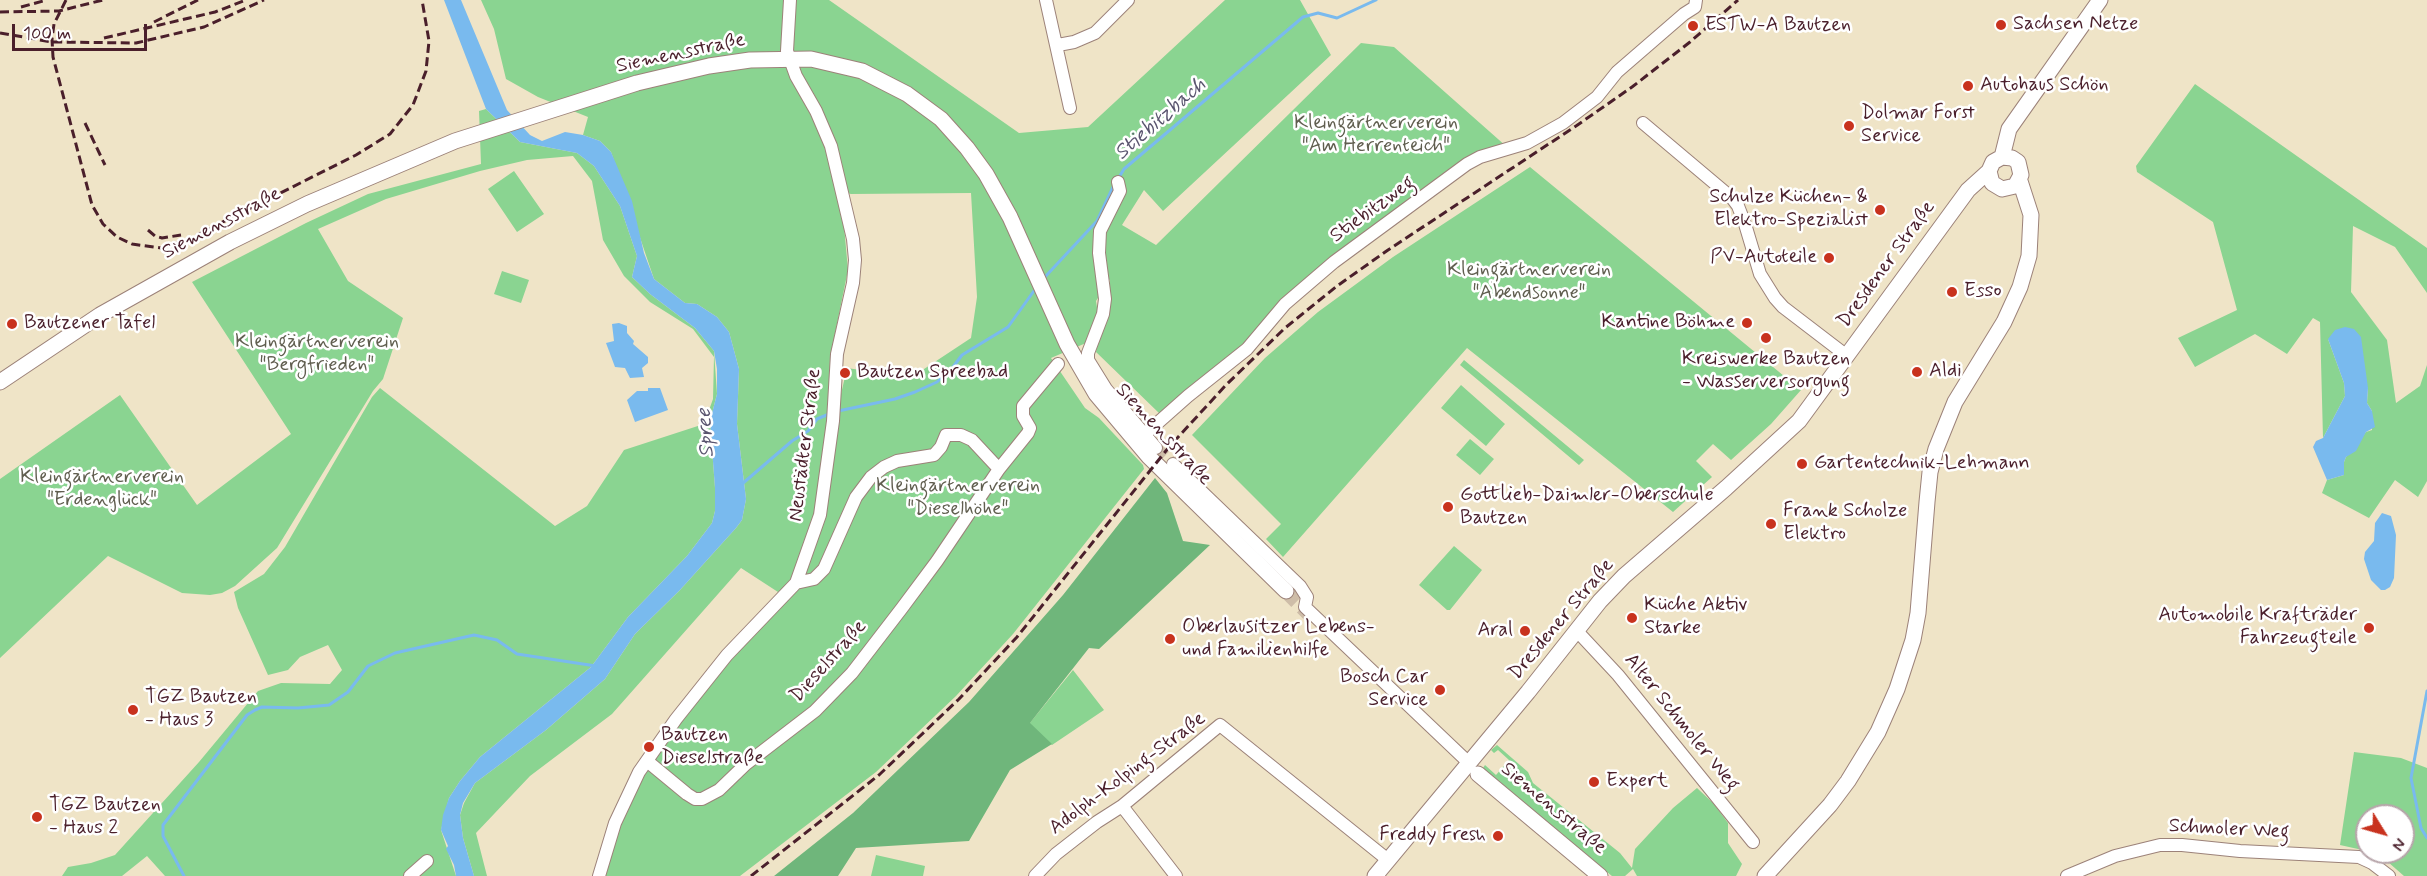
<!DOCTYPE html>
<meta charset="utf-8">
<style>
body{margin:0}
#map{position:relative;width:2427px;height:876px;overflow:hidden;background:#efe4c7;font-family:Mynerve,sans-serif}
canvas{display:block}
.north{position:absolute;left:2355px;top:804px;width:60px;height:60px;box-sizing:border-box;background:#fff;border:2px solid #b7a5aa;border-radius:50%;rotate:127deg;font-size:16px;font-weight:700;line-height:24px;text-align:center;color:#4a1f2b}
.north::after{content:'';display:block;margin:auto;width:21px;height:27px;background:#c8321e;clip-path:polygon(50% 0,100% 100%,50% 72%,0 100%)}
.scale{position:absolute;left:12px;top:24px;width:135px;height:27px;box-sizing:border-box;border:3px solid #4a1f2b;border-top:0;padding-left:8px;font-size:18px;line-height:21px;white-space:nowrap;color:#4a1f2b;-webkit-text-stroke:4px #fff;paint-order:stroke}
</style>
<div id="map">
<canvas width="2427" height="876"></canvas>
<div class="north">N</div>
<div class="scale">100 m</div>
</div>
<script>
const g = document.querySelector('canvas').getContext('2d');
g.lineJoin = 'round';
function fillPath(path, color) { g.fillStyle = color; g.fill(path, 'evenodd'); }
const shape = rows => new Path2D(rows.map(r => 'M' + r).join(''));
function strokePath(path, color, width, dash) { g.strokeStyle = color; g.lineWidth = width; g.lineCap = dash ? 'butt' : 'round'; g.setLineDash(dash || []); g.stroke(path); }
function label(font, color, halo, rows, align = 'center') {
  g.font = font + ' Mynerve,sans-serif'; g.lineWidth = 5; g.setLineDash([]); g.textBaseline = 'middle'; g.strokeStyle = halo; g.fillStyle = color; for (const [text, x, y, turn = 0] of rows) {
    g.save(); g.translate(x, y); g.rotate((+turn || 0) * Math.PI / 180); g.textAlign = isNaN(turn) ? turn : align; if (halo) g.strokeText(text, 0, 0); g.fillText(text, 0, 0); g.restore();
  }
}
const green = shape([
 [481,0,829,0,1019,133,1088,127,1225,0,1300,0,1331,55,1163,211,1144,190,1122,225,1156,245,1361,43,1394,47,1507,147,1480,155,1333,261,1250,344,1160,414,1096,352,1098,339,1107,314,1110,279,1096,301,1098,314,1086,343,1051,358,1085,408,1099,418,1143,465,1144,469,1013,634,956,696,876,772,740,876,604,876,625,811,642,774,722,667,805,575,818,539,838,407,847,368,881,373,918,373,971,338,977,297,971,193,851,194,837,191,844,226,848,270,830,358,828,426,811,537,788,587,778,592,741,568,612,714,530,776,476,833,487,876,474,876,463,838,460,815,464,803,475,783,546,730,605,679,635,634,680,590,736,528,742,520,746,499,737,424,739,369,729,332,717,317,697,304,685,303,654,279,611,152,600,141,583,135,588,117,538,97,506,79,494,29],
 [2195,84,2427,248,2427,293,2395,247,2353,226,2351,292,2387,340,2396,403,2420,386,2427,365,2427,481,2418,497,2395,480,2369,518,2322,493,2327,480,2344,475,2344,462,2346,457,2366,432,2372,430,2372,411,2367,403,2368,388,2328,339,2344,383,2345,396,2323,438,2320,322,2313,318,2287,354,2255,334,2195,367,2178,338,2237,310,2213,222,2137,172,2136,166],
 [486,109,520,142,577,153,594,166,620,206,637,256,632,277,650,294,695,328,714,351,717,394,710,421,715,488,715,511,712,523,687,556,628,617,591,667,480,757,460,781,449,798,441,830,456,876,165,876,147,856,122,876,62,876,68,867,91,863,115,855,199,762,258,691,281,683,330,684,342,670,328,645,300,657,288,670,268,675,238,608,234,592,264,574,285,547,372,397,380,388,555,526,587,506,624,450,704,424,713,399,714,357,693,329,650,302,624,276,603,240,592,181,573,156,527,160,480,171,386,199,318,229,348,281,403,318,383,379,373,391,277,548,235,586,222,593,210,595,182,593,108,556,0,658,0,479,120,395,197,505,291,434,192,282,306,223,368,194,481,164,479,111],
 [1530,167,1801,390,1771,424,1731,460,1713,444,1696,461,1712,477,1673,512,1467,348,1283,557,1266,539,1281,524,1192,435,1265,358,1318,312,1393,257],
 [514,171,544,214,517,232,488,189],
 [502,271,529,280,521,303,494,294],
 [1464,360,1584,460,1579,465,1460,365],
 [1461,385,1505,424,1486,446,1441,408],
 [1470,439,1494,459,1480,475,1456,455],
 [1454,546,1482,570,1450,610,1447,610,1419,585],
 [1073,670,1104,710,1052,745,1029,724],
 [1497,745,1528,772,1533,783,1620,853,1632,868,1635,849,1673,808,1697,788,1714,804,1728,823,1728,843,1742,864,1736,876,1637,876,1633,869,1625,876,1612,876,1517,801,1511,793,1483,768,1485,765,1496,775,1509,760,1498,750,1494,753,1491,750],
 [2354,752,2401,758,2427,768,2427,876,2404,876,2388,862,2370,852,2403,852,2403,816,2367,816,2367,851,2340,845],
 [876,855,925,866,923,876,871,876]
]);
const forest = shape([
 [1155,478,1167,493,1183,541,1210,545,1099,649,1089,648,1030,723,1052,744,1010,770,969,841,856,848,838,876,774,876,853,813,969,702,1063,595]
]);
const water = shape([
 [444,0,461,0,507,110,530,135,542,141,565,132,583,135,600,141,611,152,632,201,644,253,654,279,685,303,697,304,717,317,729,332,739,369,737,424,746,499,742,520,736,528,680,590,635,634,605,679,546,730,475,783,463,803,460,815,463,838,474,876,456,876,454,865,446,849,448,846,441,830,443,815,449,798,460,781,480,757,591,667,628,617,687,556,712,523,715,511,715,488,710,421,717,394,717,369,714,351,695,328,650,294,632,277,637,256,620,206,594,166,577,153,520,142,486,109],
 [619,323,627,326,627,333,634,341,633,344,648,357,648,363,642,368,644,377,630,378,625,368,615,367,606,343,614,341,612,324],
 [2345,327,2354,329,2361,337,2368,388,2367,403,2372,411,2375,427,2366,432,2356,451,2346,457,2344,462,2344,475,2327,480,2313,447,2316,441,2323,438,2345,396,2344,383,2328,339,2335,330],
 [648,388,660,388,668,410,635,422,627,400,637,391,648,391],
 [2382,513,2391,516,2396,535,2394,578,2390,587,2385,590,2381,590,2371,580,2364,559,2365,552,2374,541,2375,523]
]);
const stream = shape([
 [1118,179,1124,169,1303,17,1318,13,1337,18,1376,0],
 [1044,278,1097,221,1114,185],
 [953,367,962,355,1008,327,1036,288],
 [838,411,895,399,915,392,937,382,950,370],
 [742,484,792,441,808,431,817,419,829,414],
 [2427,691,2411,778,2421,828,2427,838],
 [184,876,163,836,163,825,247,715,255,710,262,707,298,708,329,705,348,692,368,666,395,653,474,635,497,640,517,654,596,666]
]);
const minorTunnel = shape([
 [1156,448,1173,464]
]);
const majorTunnel = shape([
 [1286,591,1314,619]
]);
const minor = shape([
 [1046,0,1070,108],
 [1058,45,1074,42,1095,33,1128,0],
 [1643,123,1732,198,1738,206,1745,224,1760,274,1775,298,1783,307,1847,356],
 [1118,182,1120,191,1100,231,1099,253,1105,299,1103,314,1088,353,1088,360,1106,389,1156,448],
 [1144,435,1188,396,1247,349,1285,304,1334,262,1467,164,1480,157,1527,143,1563,123,1597,97,1617,72,1684,14,1695,7,1696,0],
 [1173,464,1300,586,1307,597,1305,607,1469,763],
 [796,583,814,579,824,569,856,497,871,477,884,467,897,461,934,455,941,447,946,435,961,435,972,440,999,469],
 [1576,630,1618,675,1753,842],
 [647,761,687,794,695,799,702,799,719,790,746,764,815,711,852,673,902,608,937,561,999,469,1028,433,1030,428,1023,416,1023,406,1058,364],
 [1122,806,1176,876],
 [410,876,427,861],
 [599,876,615,823,639,772,676,719,727,655,796,583,820,515,833,421,837,354,853,283,855,260,853,239,831,146,816,111,796,76,787,51,790,0],
 [1035,876,1056,854,1097,822,1122,806,1220,725,1388,860],
 [2067,876,2115,856,2160,845,2182,845,2240,851,2359,857,2372,863,2389,876]
]);
const major = shape([
 [2002,157,2009,129,2100,0],
 [0,382,100,315,230,242,307,204,455,141,637,83,709,66,750,60,811,59,862,71,907,94,941,119,967,148,986,174,1010,217,1067,344,1096,394,1149,457,1286,591],
 [1478,774,1600,876],
 [1375,876,1528,692,1600,601,1624,576,1726,488,1799,421,1968,190,1989,171,1993,162,2002,157,2012,158,2018,162,2021,175,2015,186,2002,189,1992,183,1989,171],
 [1765,876,1830,805,1848,781,1878,732,1897,689,1913,640,1918,613,1927,502,1930,472,1936,449,1955,402,2004,322,2020,287,2029,256,2031,215,2020,181]
]);
const rail = shape([
 [66,0,54,24,52,39,53,57,92,205,103,224,117,237,132,244,161,248,187,240,356,155,390,134,413,105,426,71,429,41,422,0],
 [21,7,47,0],
 [0,12,59,11,103,0],
 [154,22,198,0],
 [0,33,52,42,136,43,204,27,264,0],
 [104,38,215,12,246,0],
 [85,123,105,165],
 [148,230,155,236,162,238,181,235],
 [751,876,879,775,959,699,1017,637,1169,447,1226,385,1285,328,1337,286,1388,250,1576,126,1632,87,1690,42,1738,0]
]);
const markers = [
 [2001,25,6,"#c8321e"],
 [1693,26,6,"#c8321e"],
 [1968,86,6,"#c8321e"],
 [1849,126,6,"#c8321e"],
 [1880,210,6,"#c8321e"],
 [1829,258,6,"#c8321e"],
 [1952,292,6,"#c8321e"],
 [1747,323,6,"#c8321e"],
 [12,324,6,"#c8321e"],
 [1766,338,6,"#c8321e"],
 [1917,372,6,"#c8321e"],
 [845,373,6,"#c8321e"],
 [1802,464,6,"#c8321e"],
 [1448,507,6,"#c8321e"],
 [1771,524,6,"#c8321e"],
 [1632,618,6,"#c8321e"],
 [2369,628,6,"#c8321e"],
 [1525,631,6,"#c8321e"],
 [1170,639,6,"#c8321e"],
 [1440,690,6,"#c8321e"],
 [133,710,6,"#c8321e"],
 [649,747,6,"#c8321e"],
 [1594,782,6,"#c8321e"],
 [37,817,6,"#c8321e"],
 [1498,836,6,"#c8321e"]
];
const poiNames = [
 ["Sachsen Netze",2013,25],
 ["ESTW-A Bautzen",1705,26],
 ["Autohaus Schön",1980,86],
 ["Dolmar Forst",1861,114],
 ["Service",1861,137],
 ["Schulze Küchen- &",1868,198,"right"],
 ["Elektro-Spezialist",1868,221,"right"],
 ["PV-Autoteile",1817,258,"right"],
 ["Esso",1964,292],
 ["Kantine Böhme",1735,323,"right"],
 ["Bautzener Tafel",24,324],
 ["Kreiswerke Bautzen",1766,360,"center"],
 ["- Wasserversorgung",1766,383,"center"],
 ["Aldi",1929,372],
 ["Bautzen Spreebad",857,373],
 ["Gartentechnik-Lehmann",1814,464],
 ["Gottlieb-Daimler-Oberschule",1460,496],
 ["Bautzen",1460,519],
 ["Frank Scholze",1783,512],
 ["Elektro",1783,535],
 ["Küche Aktiv",1644,606],
 ["Starke",1644,629],
 ["Automobile Krafträder",2357,616,"right"],
 ["Fahrzeugteile",2357,639,"right"],
 ["Oberlausitzer Lebens-",1182,628],
 ["und Familienhilfe",1182,651],
 ["Aral",1513,631,"right"],
 ["Bosch Car",1428,678,"right"],
 ["Service",1428,701,"right"],
 ["TGZ Bautzen",145,698],
 ["- Haus 3",145,721],
 ["Bautzen",661,736],
 ["Dieselstraße",661,759],
 ["Expert",1606,782],
 ["TGZ Bautzen",49,806],
 ["- Haus 2",49,829],
 ["Freddy Fresh",1486,836,"right"]
];
const streetNames = [
 ["Siemensstraße",681,54,-12],
 ["Stiebitzweg",1373,210,-36],
 ["Siemensstraße",222,224,-28],
 ["Dresdener Straße",1887,265,-54],
 ["Siemensstraße",1163,435,47],
 ["Neustädter Straße",806,445,-83],
 ["Dresdener Straße",1562,620,-50],
 ["Dieselstraße",829,662,-48],
 ["Alter Schmoler Weg",1681,723,51],
 ["Adolph-Kolping-Straße",1128,774,-37],
 ["Siemensstraße",1553,809,40],
 ["Schmoler Weg",2229,830,3]
];
const parkNames = [
 ["Kleingärtnerverein",1376,124],
 ["\"Am Herrenteich\"",1376,147],
 ["Kleingärtnerverein",1529,271],
 ["\"Abendsonne\"",1529,294],
 ["Kleingärtnerverein",317,343],
 ["\"Bergfrieden\"",317,366],
 ["Kleingärtnerverein",102,478],
 ["\"Erdenglück\"",102,501],
 ["Kleingärtnerverein",958,487],
 ["\"Dieselhöhe\"",958,510]
];
const waterNames = [
 ["Stiebitzbach",1161,120,-41],
 ["Spree",707,433,-94]
];
fillPath(green, '#8ad491');
fillPath(forest, '#6fb67b');
fillPath(water, '#79baee');
strokePath(stream, '#79baee', 3);
strokePath(minorTunnel, '#cebda8', 12, [12, 6]);
strokePath(majorTunnel, '#cebda8', 15, [15, 8]);
strokePath(minor, '#9c8279', 14);
strokePath(major, '#9c8279', 17);
strokePath(minor, '#fff', 12);
strokePath(major, '#fff', 15);
strokePath(rail, '#4a1f2b', 3, [9, 4.5]);
for (const [x, y, r, color] of markers) { const dot = new Path2D(); dot.arc(x, y, r, 0, 2 * Math.PI); g.fillStyle = color; g.fill(dot); strokePath(dot, '#fff', 2); }
label('20px', '#4a1f2b', '#fff', poiNames, 'left');
label('20px', '#4a1f2b', '#fff', streetNames);
label('20px', '#605e4f', '#fff', parkNames);
label('italic 21px', '#5a556f', '#fff', waterNames);
</script>
